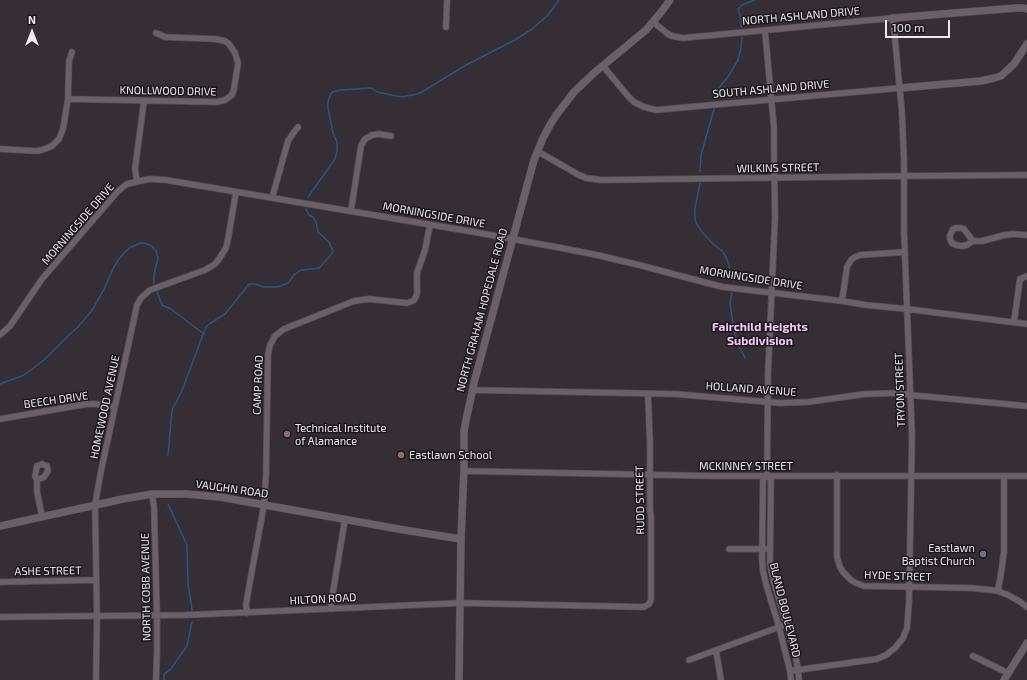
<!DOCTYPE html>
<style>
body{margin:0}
#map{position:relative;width:1027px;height:680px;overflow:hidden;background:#362e35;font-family:"Exo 2",sans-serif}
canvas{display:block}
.north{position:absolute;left:12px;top:12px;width:40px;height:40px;-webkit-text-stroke:3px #1b171b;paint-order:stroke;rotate:0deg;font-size:11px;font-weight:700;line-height:16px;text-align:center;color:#ede9ed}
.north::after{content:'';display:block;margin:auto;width:14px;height:18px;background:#ede9ed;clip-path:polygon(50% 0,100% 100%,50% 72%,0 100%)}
.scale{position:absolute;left:885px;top:20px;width:65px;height:18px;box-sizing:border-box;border:2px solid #ede9ed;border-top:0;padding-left:5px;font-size:12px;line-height:14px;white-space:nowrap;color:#ede9ed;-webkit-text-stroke:3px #1b171b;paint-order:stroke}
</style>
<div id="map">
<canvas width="1027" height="680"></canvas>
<div class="north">N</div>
<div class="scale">100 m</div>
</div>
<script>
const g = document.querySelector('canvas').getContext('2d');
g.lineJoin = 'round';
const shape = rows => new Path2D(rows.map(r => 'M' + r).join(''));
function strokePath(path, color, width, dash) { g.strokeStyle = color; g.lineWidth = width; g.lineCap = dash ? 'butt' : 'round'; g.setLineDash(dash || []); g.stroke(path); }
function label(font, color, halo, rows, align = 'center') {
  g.font = font + ' "Exo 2",sans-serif'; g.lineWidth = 3; g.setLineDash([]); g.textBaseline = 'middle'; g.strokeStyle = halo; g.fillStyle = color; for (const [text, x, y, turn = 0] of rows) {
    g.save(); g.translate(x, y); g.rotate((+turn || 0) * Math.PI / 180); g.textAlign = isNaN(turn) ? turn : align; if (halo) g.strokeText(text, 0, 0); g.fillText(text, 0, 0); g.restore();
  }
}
const stream = shape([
 [741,27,741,19,738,9,742,5,755,0],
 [714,100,714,94,728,77,738,60,741,48,742,37],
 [700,172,701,155,714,109],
 [700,183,695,208,695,218,696,223,702,232,714,245,722,251,726,257,734,281],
 [308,197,335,159,337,151,337,142,333,133,328,108,328,103,329,98,331,94,333,92,339,90,371,88,377,92,402,97,417,94,422,92,466,65,515,40,532,29,548,15,559,0],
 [157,292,162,305,171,309,204,334],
 [732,293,730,303,733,324,736,339,745,358],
 [0,384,22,376,31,370,45,359,69,335,78,327,93,309,104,289,114,267,119,259,129,248,141,243,144,243,152,246,156,251,158,258,155,270,154,277,154,283],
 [168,455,172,410,181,393,204,332,207,326,211,323,225,314,249,284,255,284,263,287,278,287,288,283,295,274,301,270,319,268,331,255,333,251,329,242,318,232,316,222,313,217,309,215,306,209],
 [168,504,187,545,188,585,191,602,192,610],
 [164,680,164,675,165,673,170,670,187,646,192,622]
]);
const minor = shape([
 [653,22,668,34,672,36,683,38,893,18,902,113,904,161,904,231,912,436,909,602,907,628,903,638,895,648,886,655,877,659,790,671],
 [446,27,447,0],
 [765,31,774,128,774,148,775,218,768,373,767,476,771,479,770,564,774,583,795,653,798,670,799,680],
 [603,66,627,95,634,102,644,107,656,110,900,88],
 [68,99,217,102,225,100,232,95,234,89,238,63,235,53,229,44,225,41,215,39,165,37,156,33],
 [0,149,37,151,42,150,52,146,59,139,63,129,68,99,69,61,72,52],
 [537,151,579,175,586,178,601,180,904,176,1027,175],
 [137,181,135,169,144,101],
 [272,198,288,141,294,132,298,127],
 [351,211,361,146,363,142,365,139,372,135,379,134,391,136],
 [956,228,961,228,964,229,973,241,967,245,962,246,956,245,952,243,950,239,950,235,953,229,956,228],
 [973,241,982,241,1005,235,1013,234,1027,235],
 [842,301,847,267,851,260,855,257,860,255,905,252],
 [1014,322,1020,279,1027,276],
 [0,335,10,326,42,279,118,191,127,184,144,180,151,179,166,180,474,232,556,247,597,255,643,266,707,283,723,287,842,301,866,305,907,309,1027,324],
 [472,390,675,394,780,403,808,402,865,394,899,393,910,395,1027,406],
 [0,419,87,404,96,404,115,407],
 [42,464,47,466,48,471,44,477,37,480,35,476,37,466,42,464],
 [464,471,714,476,1027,476],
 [837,475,837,557,840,567,843,572,851,580,856,583,864,586,971,588,991,590,998,591,1008,595,1019,601,1027,607],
 [767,476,763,479,762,560,763,571,766,584,779,627,790,671,791,680],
 [37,480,37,492,42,516],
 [152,494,154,507,157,616,157,652,156,680],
 [729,549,766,549],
 [0,582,96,580],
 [998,591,1002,567,1004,551,1004,476],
 [332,609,331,604,345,519],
 [247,613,246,604,249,587,264,505,266,475,268,354,270,345,275,336,284,329,354,301,369,299,407,303,413,301,416,297,417,294,417,273,425,250,430,225],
 [0,617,186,615,461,603,644,607,649,604,651,600,651,516,650,510,650,444,648,394],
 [716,651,721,680],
 [973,656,1008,673],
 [689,660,782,626],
 [96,680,97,617,95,505,101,471,137,305,141,298,150,290,205,270,215,264,219,259,226,248,228,239,236,192]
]);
const tertiary = shape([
 [893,18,1016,8,1024,8,1027,9],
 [900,88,981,81,994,78,1001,76,1014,64,1027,44],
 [0,526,123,499,152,494,187,494,220,497,404,530,461,539],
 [459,680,461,539,464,469,464,431,466,420,475,379,534,160,543,138,550,125,557,114,574,92,594,73,646,30,662,11,670,0],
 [1004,680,1027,643]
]);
const markers = [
 [287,434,4,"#8d6e63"],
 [401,455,4,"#8d6e63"],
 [983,554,4,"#6b7280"]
];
const streetNames = [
 ["NORTH ASHLAND DRIVE",801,16,-5],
 ["SOUTH ASHLAND DRIVE",771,89,-5],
 ["KNOLLWOOD DRIVE",168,91,1],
 ["WILKINS STREET",778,168,-1],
 ["MORNINGSIDE DRIVE",434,215,10],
 ["MORNINGSIDE DRIVE",78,224,-49],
 ["MORNINGSIDE DRIVE",751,278,9],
 ["NORTH GRAHAM HOPEDALE ROAD",482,310,-75],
 ["CAMP ROAD",258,385,-88],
 ["HOLLAND AVENUE",751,389,4],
 ["TRYON STREET",900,390,-92],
 ["BEECH DRIVE",56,400,-8],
 ["HOMEWOOD AVENUE",105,407,-78],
 ["MCKINNEY STREET",746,466],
 ["VAUGHN ROAD",232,489,8],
 ["RUDD STREET",640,500,-91],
 ["ASHE STREET",48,571,-1],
 ["HYDE STREET",898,576,2],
 ["NORTH COBB AVENUE",146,587,-91],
 ["HILTON ROAD",323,599,-3],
 ["BLAND BOULEVARD",785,610,76]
];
const poiNames = [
 ["Technical Institute",295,428],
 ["of Alamance",295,441],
 ["Eastlawn School",409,455],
 ["Eastlawn",975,548,"right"],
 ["Baptist Church",975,561,"right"]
];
const neighbourhoodNames = [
 ["Fairchild Heights",760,327],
 ["Subdivision",760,341]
];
strokePath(stream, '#285481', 1.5);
strokePath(minor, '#534d52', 7);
strokePath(tertiary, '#534d52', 8);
strokePath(minor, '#696068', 5.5);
strokePath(tertiary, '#696068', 7);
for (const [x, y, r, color] of markers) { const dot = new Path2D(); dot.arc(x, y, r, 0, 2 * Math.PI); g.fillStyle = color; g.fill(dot); strokePath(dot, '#1b171b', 1.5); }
label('11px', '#ede9ed', '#1b171b', streetNames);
label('11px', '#ede9ed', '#1b171b', poiNames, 'left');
label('bold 12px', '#f5cafb', '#1b171b', neighbourhoodNames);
</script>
